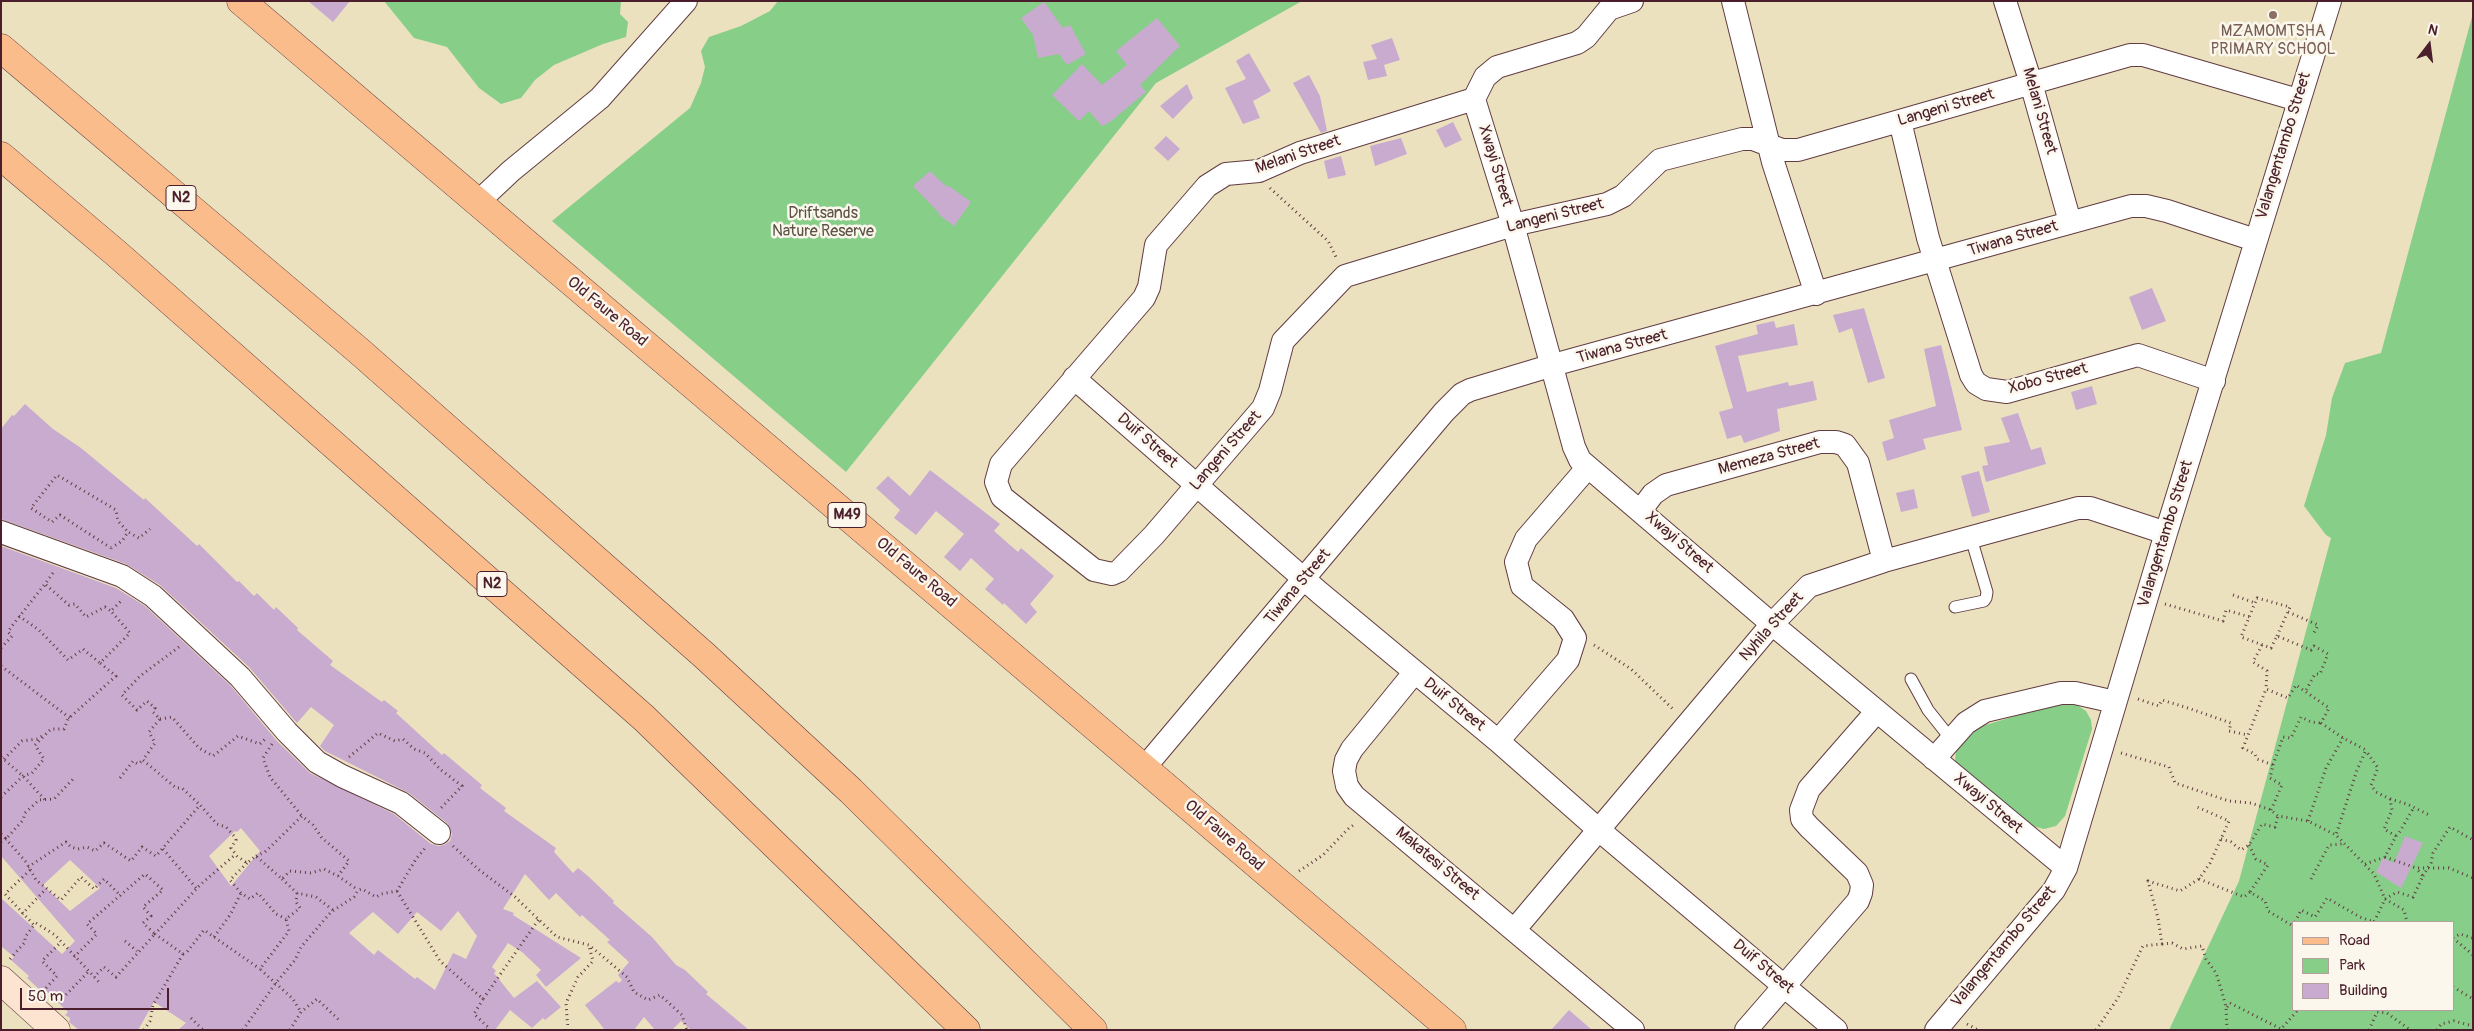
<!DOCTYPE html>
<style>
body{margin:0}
#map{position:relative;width:2474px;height:1031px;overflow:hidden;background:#ebe1bf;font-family:Pangolin,sans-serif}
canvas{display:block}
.frame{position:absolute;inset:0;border:2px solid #4a1f2b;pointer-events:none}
.legend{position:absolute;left:2292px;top:921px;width:162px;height:90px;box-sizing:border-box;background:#fbf7ec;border:1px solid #b4a19f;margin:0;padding:6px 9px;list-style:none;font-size:15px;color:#4a1f2b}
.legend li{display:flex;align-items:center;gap:10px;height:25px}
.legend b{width:25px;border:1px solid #b4a19f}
.north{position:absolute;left:2404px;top:20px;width:50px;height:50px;-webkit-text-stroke:4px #fbf7ec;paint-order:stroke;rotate:15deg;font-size:14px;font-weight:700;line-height:20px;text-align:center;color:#4a1f2b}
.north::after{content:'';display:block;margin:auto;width:18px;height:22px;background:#4a1f2b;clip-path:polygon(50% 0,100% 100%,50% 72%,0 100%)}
.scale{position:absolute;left:20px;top:988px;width:149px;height:22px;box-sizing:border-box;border:2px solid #4a1f2b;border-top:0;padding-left:6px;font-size:15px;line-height:18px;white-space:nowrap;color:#4a1f2b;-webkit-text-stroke:4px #fbf7ec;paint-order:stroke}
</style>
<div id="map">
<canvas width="2474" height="1031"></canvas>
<div class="frame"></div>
<ul class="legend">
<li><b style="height:6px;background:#fabc8b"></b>Road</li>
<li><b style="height:14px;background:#87ce89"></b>Park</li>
<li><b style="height:14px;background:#c9abcf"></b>Building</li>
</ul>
<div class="north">N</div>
<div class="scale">50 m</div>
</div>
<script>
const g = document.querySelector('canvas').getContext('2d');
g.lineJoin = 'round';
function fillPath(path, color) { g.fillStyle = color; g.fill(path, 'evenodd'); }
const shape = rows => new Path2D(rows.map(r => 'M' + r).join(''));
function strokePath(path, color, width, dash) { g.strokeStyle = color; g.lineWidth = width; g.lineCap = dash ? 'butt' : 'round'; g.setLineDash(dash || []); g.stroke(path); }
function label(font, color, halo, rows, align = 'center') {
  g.font = font + ' Pangolin,sans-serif'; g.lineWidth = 5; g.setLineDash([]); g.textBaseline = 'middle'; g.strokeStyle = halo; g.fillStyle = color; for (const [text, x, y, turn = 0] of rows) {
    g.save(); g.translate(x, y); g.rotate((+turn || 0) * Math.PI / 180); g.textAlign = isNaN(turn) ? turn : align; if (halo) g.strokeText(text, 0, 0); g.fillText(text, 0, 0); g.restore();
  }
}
const green = shape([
 [384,1,621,1,620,14,628,22,626,37,603,44,554,65,535,80,521,98,501,104,479,88,447,47,414,38],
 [778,1,1302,1,1156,83,846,472,552,221,690,108,701,83,705,67,701,51,709,37,741,26,770,11],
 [2473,13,2473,1030,2169,1030,2239,881,2331,538,2326,535,2304,506,2326,435,2332,398,2345,363,2381,353],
 [2293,922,2453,922,2453,1010,2293,1010],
 [2074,703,2086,711,2091,720,2092,729,2065,816,2056,826,2044,829,2032,826,1955,762,1956,750,1979,727,2055,704]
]);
const building = shape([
 [308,1,350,1,333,22],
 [1044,2,1063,28,1070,25,1086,54,1067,65,1059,54,1038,58,1033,35,1021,18],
 [1157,18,1180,46,1140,85,1146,92,1110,122,1102,126,1089,111,1079,121,1052,95,1082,64,1102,85,1127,65,1116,51],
 [1392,38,1400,60,1384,65,1387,76,1368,80,1363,62,1377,59,1371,45],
 [1249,53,1271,91,1253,101,1260,118,1243,124,1225,88,1246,79,1236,61],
 [1309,75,1320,96,1327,131,1321,133,1293,83],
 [1187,84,1193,98,1173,119,1160,106],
 [1453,122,1462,140,1445,148,1436,130],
 [1166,136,1180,149,1168,161,1154,148],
 [1401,138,1407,154,1375,166,1370,146],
 [1341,156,1346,175,1328,179,1324,161],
 [930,171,947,187,949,186,971,202,954,226,938,214,939,213,913,186],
 [2152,288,2166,321,2142,330,2129,297],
 [1864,308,1885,378,1868,383,1852,328,1839,333,1833,315],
 [1774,321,1776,328,1794,324,1798,345,1738,356,1747,392,1788,382,1789,386,1813,381,1817,400,1777,409,1780,431,1744,443,1741,435,1727,439,1719,412,1733,408,1715,346,1758,334,1756,325],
 [1941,345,1962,430,1923,439,1926,449,1887,461,1882,442,1894,438,1889,420,1936,406,1924,349],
 [2092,386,2097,404,2076,410,2071,392],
 [25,404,53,429,81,448,144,500,145,498,197,546,199,544,237,582,239,581,254,596,257,593,274,610,276,607,298,628,297,630,333,661,330,665,382,702,384,700,398,711,396,713,442,755,444,753,482,785,480,788,506,808,504,811,556,848,554,852,573,873,578,868,588,876,614,901,613,903,652,937,676,965,685,970,708,992,706,994,749,1030,691,1030,681,1021,672,1030,655,1030,644,1017,634,1030,605,1030,585,1005,616,981,619,983,622,980,618,975,629,962,607,942,610,940,582,915,580,917,556,893,549,900,525,874,503,909,514,913,513,915,581,958,546,987,536,975,541,970,522,952,508,943,492,967,496,971,494,973,514,998,537,981,561,1007,545,1020,543,1018,532,1028,510,1010,495,1030,178,1030,186,1023,154,1002,138,1030,79,1030,69,1022,70,1018,65,1015,68,1012,43,988,41,991,27,978,29,976,11,960,14,957,1,946,1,898,62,954,75,941,1,856,1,546,116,588,145,606,231,686,277,741,310,773,394,814,431,844,438,846,444,845,450,841,452,834,447,823,409,793,325,751,320,746,334,725,311,707,297,723,249,667,160,585,126,564,1,519,1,429,12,415,14,416],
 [241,828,260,851,231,886,209,856,235,831,237,832],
 [70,860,100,888,70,911,43,885],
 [458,911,477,936,466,959,453,953,435,990,417,977,415,979,378,950,374,955,349,933,373,912,398,934,417,912,441,931],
 [2018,413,2031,450,2041,447,2046,464,1986,482,1982,466,1988,465,1984,447,2010,442,2001,418],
 [930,470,1000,524,994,531,1018,552,1021,548,1054,576,1030,604,1037,612,1026,624,1004,603,1003,605,985,589,994,579,971,558,960,571,944,557,964,534,936,511,916,535,894,518,900,510,876,488,888,476,910,496],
 [1979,471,1990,512,1972,517,1961,476],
 [1914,489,1918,508,1901,512,1896,493],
 [2405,836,2423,843,2401,888,2376,872,2383,858,2394,863],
 [1569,1010,1592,1030,1551,1030]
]);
const path = shape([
 [1270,188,1328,241,1337,259],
 [111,548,60,515,52,522,31,508,57,475,116,510,118,521,128,532],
 [111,548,122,541,128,532,139,538,150,529],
 [53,573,45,584,69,605,75,604,86,617,105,607,111,611],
 [2233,595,2255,603],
 [2165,604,2223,621,2226,610,2250,617],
 [2288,612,2318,625,2313,635],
 [19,616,39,630,68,660,83,649,100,663],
 [2277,636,2290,607,2257,598,2241,637,2271,648,2277,636,2311,650,2314,646,2328,654,2320,674,2315,674,2305,692],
 [1594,645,1631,669,1674,710],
 [2262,645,2253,662,2267,671,2266,689],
 [179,647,140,676,122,695,137,710,147,701,155,708,153,712,160,719,149,732,155,743,143,760,176,788,182,788,200,805],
 [1,648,12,636,8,632,12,626,45,584],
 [1,666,70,718],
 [2138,699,2159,706,2162,700,2188,708,2231,723,2229,731,2248,735],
 [160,719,172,717,199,748,213,756,238,736,260,744,265,739],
 [272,744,263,758,270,777,302,816],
 [2121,753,2169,767,2175,783,2229,801,2251,803,2271,810,2278,816,2308,821,2336,835,2374,874,2385,899,2404,910,2407,922],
 [1,757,23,776,45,800],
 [349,757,378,733,395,741,403,739,414,749,425,753,441,770,462,786,441,808],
 [4,759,22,741,37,739,42,736],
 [2273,765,2283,737,2291,738,2301,717,2311,722,2321,723],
 [120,778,133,761,138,764,143,760],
 [1,797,23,776,32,773,44,759,35,745,51,729,64,729,68,719,116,676,100,663,130,633,111,611,122,600],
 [2390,799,2407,804,2431,816],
 [2271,810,2282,785,2270,778,2273,765,2257,759,2255,754,2243,748,2266,689,2288,698,2296,685,2329,708,2321,723,2343,738,2366,750,2357,770,2336,835],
 [2308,821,2326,768,2343,738],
 [1,834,6,839,23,820,25,813,39,800,54,799,75,777],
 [2396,836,2399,833,2414,807],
 [2221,839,2231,842,2241,850,2249,845,2262,824,2275,827,2278,816],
 [1,842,6,839,26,862,36,880,61,900,81,877,94,889,104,879,121,896],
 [2249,845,2256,859,2268,865,2250,892],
 [453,846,478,869,515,897,557,937,589,945,627,977,634,992,648,1000,660,995,682,1015,687,1030],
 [163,849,197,889],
 [256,856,265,852,302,816,313,825,322,838,349,861,338,876],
 [2385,857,2416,868,2449,868,2473,878],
 [247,863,230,880,241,893,250,899,258,893,276,914,286,919],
 [2365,864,2385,857,2396,836,2384,829,2392,810,2390,799,2376,792,2371,785,2378,768,2366,751],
 [28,867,66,842,71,847,78,849,87,847,95,851,104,843,131,861,142,847,156,856,200,805,217,824,226,827,235,837,236,840,231,848,237,856,247,863,256,856,282,879,290,871,311,873,324,869,338,876,358,890],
 [30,870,5,894,34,925,36,923,55,935,100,983],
 [1299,871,1323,855,1349,828,1355,824],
 [2423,876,2431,863,2433,853,2450,827,2473,840],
 [282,879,297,893,316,897,333,910],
 [2199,879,2244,897,2250,892,2265,901,2268,911,2293,926],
 [2311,879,2329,845,2342,844],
 [397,891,440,961,483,999,539,919],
 [297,893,296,902,300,908,286,919,289,931,260,969,293,999,301,1012],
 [22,914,45,890],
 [2295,922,2301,910,2315,917,2327,898,2360,917,2374,922,2385,899,2397,892,2413,897,2423,876,2416,868],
 [214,937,230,915,241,893],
 [2453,938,2473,955],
 [2453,938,2460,934,2473,938],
 [125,941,137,951],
 [2162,944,2172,943,2183,949,2202,946,2206,959,2216,973,2222,992,2226,1007,2227,1030],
 [183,954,187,952,204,930,260,969],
 [74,957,97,934,87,924,145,874,163,890,143,907,151,916,143,923,155,934,116,977,104,967,94,977],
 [10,959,25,942,25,937,34,925],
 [2453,987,2473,999],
 [46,988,57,976,42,961,61,942],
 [483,999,474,1014,489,1028,487,1030],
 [59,1002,89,971],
 [2227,1007,2230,1003,2281,1029,2298,1010],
 [191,1018,203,1030],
 [1967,1024,1978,1030],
 [144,1030,150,1021,153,1005,183,954,155,934,200,885,236,854],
 [243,1030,275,984,295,960,301,947,331,912,354,897,358,890,362,889,376,897,381,894,397,891,416,859,426,847],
 [290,1030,301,1012,317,999,340,1021],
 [568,1030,566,1003,578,977,593,961,589,946],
 [2096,1030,2118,998,2143,946,2162,944,2158,918,2148,881,2180,891,2199,879,2210,863,2221,839,2229,821,2197,807],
 [2369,1030,2377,1012,2387,1013,2410,1030],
 [2437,1030,2441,1024,2454,1021,2473,1026]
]);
const lane = shape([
 [1955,607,1984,601,1986,598,1987,592,1971,538],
 [1911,679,1928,710,1951,739]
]);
const street = shape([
 [1632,1,1609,9,1586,37,1577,43,1497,67,1485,77,1474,99,1300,153,1259,171,1226,174,1207,186,1156,245,1149,287,1144,298,1001,464,996,482,1002,497,1094,570,1112,574,1119,571,1154,535,1263,408,1270,391,1283,341,1345,276,1513,225,1607,204,1623,196,1660,160,1742,139,1753,139,1782,150,1798,150,2130,55,2143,55,2298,100],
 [1733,1,1773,162,1816,294],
 [2005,1,2031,83,2070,222],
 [1474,99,1513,225,1574,447,1580,460,1772,624,2066,868],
 [1900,121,1928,238,1971,375,1976,383,1986,389,2007,392,2138,355,2214,381],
 [478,202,511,171,600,98,686,1],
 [1074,378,1320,593,1498,741,1599,830,1836,1030],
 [1641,510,1653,494,1666,485,1820,442,1836,442,1845,445,1858,463,1884,561],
 [1,532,122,576,153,596,240,677,287,732,317,762,342,776,401,803,439,833],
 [1414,673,1352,749,1346,760,1344,771,1347,786,1354,796,1633,1030],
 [1498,741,1568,660,1575,638,1563,619,1522,586,1516,562,1526,539,1588,467],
 [1934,759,1966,723,1985,711,2061,693,2075,693,2115,702],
 [1145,767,1444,412,1462,394,1470,390,1553,365,2131,206,2146,206,2167,211,2255,240],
 [1515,929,1772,624,1809,586,1884,561,2078,508,2090,508,2166,533],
 [1746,1030,1858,901,1861,893,1862,885,1857,873,1809,827,1802,819,1801,810,1809,789,1877,711],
 [1936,1030,2054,890,2066,868,2166,533,2330,1]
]);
const secondary = shape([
 [1,980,56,1030]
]);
const primary = shape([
 [241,1,1452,1030]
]);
const highway = shape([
 [1,48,359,351,705,656,851,791,1093,1030],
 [1,156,117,254,644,718,966,1030]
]);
const markers = [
 [2273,15,5,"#8d6e63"]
];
const shields = [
 [181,198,30],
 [847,515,38],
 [492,584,30]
];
const shieldNames = [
 ["N2",181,198],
 ["M49",847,515],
 ["N2",492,584]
];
const educationNames = [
 ["MZAMOMTSHA",2273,32],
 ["PRIMARY SCHOOL",2273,50]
];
const streetNames = [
 ["Langeni Street",1946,108,-16],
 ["Melani Street",2039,111,74],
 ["Valangentambo Street",2284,146,-73],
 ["Melani Street",1298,155,-19],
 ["Xwayi Street",1495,166,73],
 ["Langeni Street",1555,216,-14],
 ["Tiwana Street",2013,239,-16],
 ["Old Faure Road",607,312,40],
 ["Tiwana Street",1622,347,-15],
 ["Xobo Street",2048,379,-15],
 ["Duif Street",1147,441,41],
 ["Langeni Street",1226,451,-49],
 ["Memeza Street",1769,457,-15],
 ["Valangentambo Street",2166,534,-73],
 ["Xwayi Street",1679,543,41],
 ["Old Faure Road",916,573,40],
 ["Tiwana Street",1298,587,-50],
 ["Nyhila Street",1772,627,-48],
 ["Duif Street",1454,705,39],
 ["Xwayi Street",1988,804,40],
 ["Old Faure Road",1224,836,41],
 ["Makatesi Street",1437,864,40],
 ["Valangentambo Street",2004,947,-50],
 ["Duif Street",1763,967,40]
];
const parkNames = [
 ["Driftsands",823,214],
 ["Nature Reserve",823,232]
];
fillPath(green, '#87ce89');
fillPath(building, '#c9abcf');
strokePath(lane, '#623c41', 13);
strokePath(street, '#623c41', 24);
strokePath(secondary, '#623c41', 29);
strokePath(primary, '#623c41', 29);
strokePath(highway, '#623c41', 29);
strokePath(path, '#623c41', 3, [1, 4]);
strokePath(lane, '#fff', 11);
strokePath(street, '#fff', 22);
strokePath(secondary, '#fde4d1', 28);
strokePath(primary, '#fabc8b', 28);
strokePath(highway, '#fabc8b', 28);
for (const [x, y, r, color] of markers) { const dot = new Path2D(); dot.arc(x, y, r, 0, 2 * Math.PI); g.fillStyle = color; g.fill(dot); strokePath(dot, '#fbf7ec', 2); }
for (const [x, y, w] of shields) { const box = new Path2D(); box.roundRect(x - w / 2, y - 12.5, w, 25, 4); g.fillStyle = '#fbf7ec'; g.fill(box); strokePath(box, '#4a1f2b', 1); }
label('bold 15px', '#4a1f2b', null, shieldNames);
label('16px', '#785e54', '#fbf7ec', educationNames);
label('16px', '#4a1f2b', '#fbf7ec', streetNames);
label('16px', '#5c5447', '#fbf7ec', parkNames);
</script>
